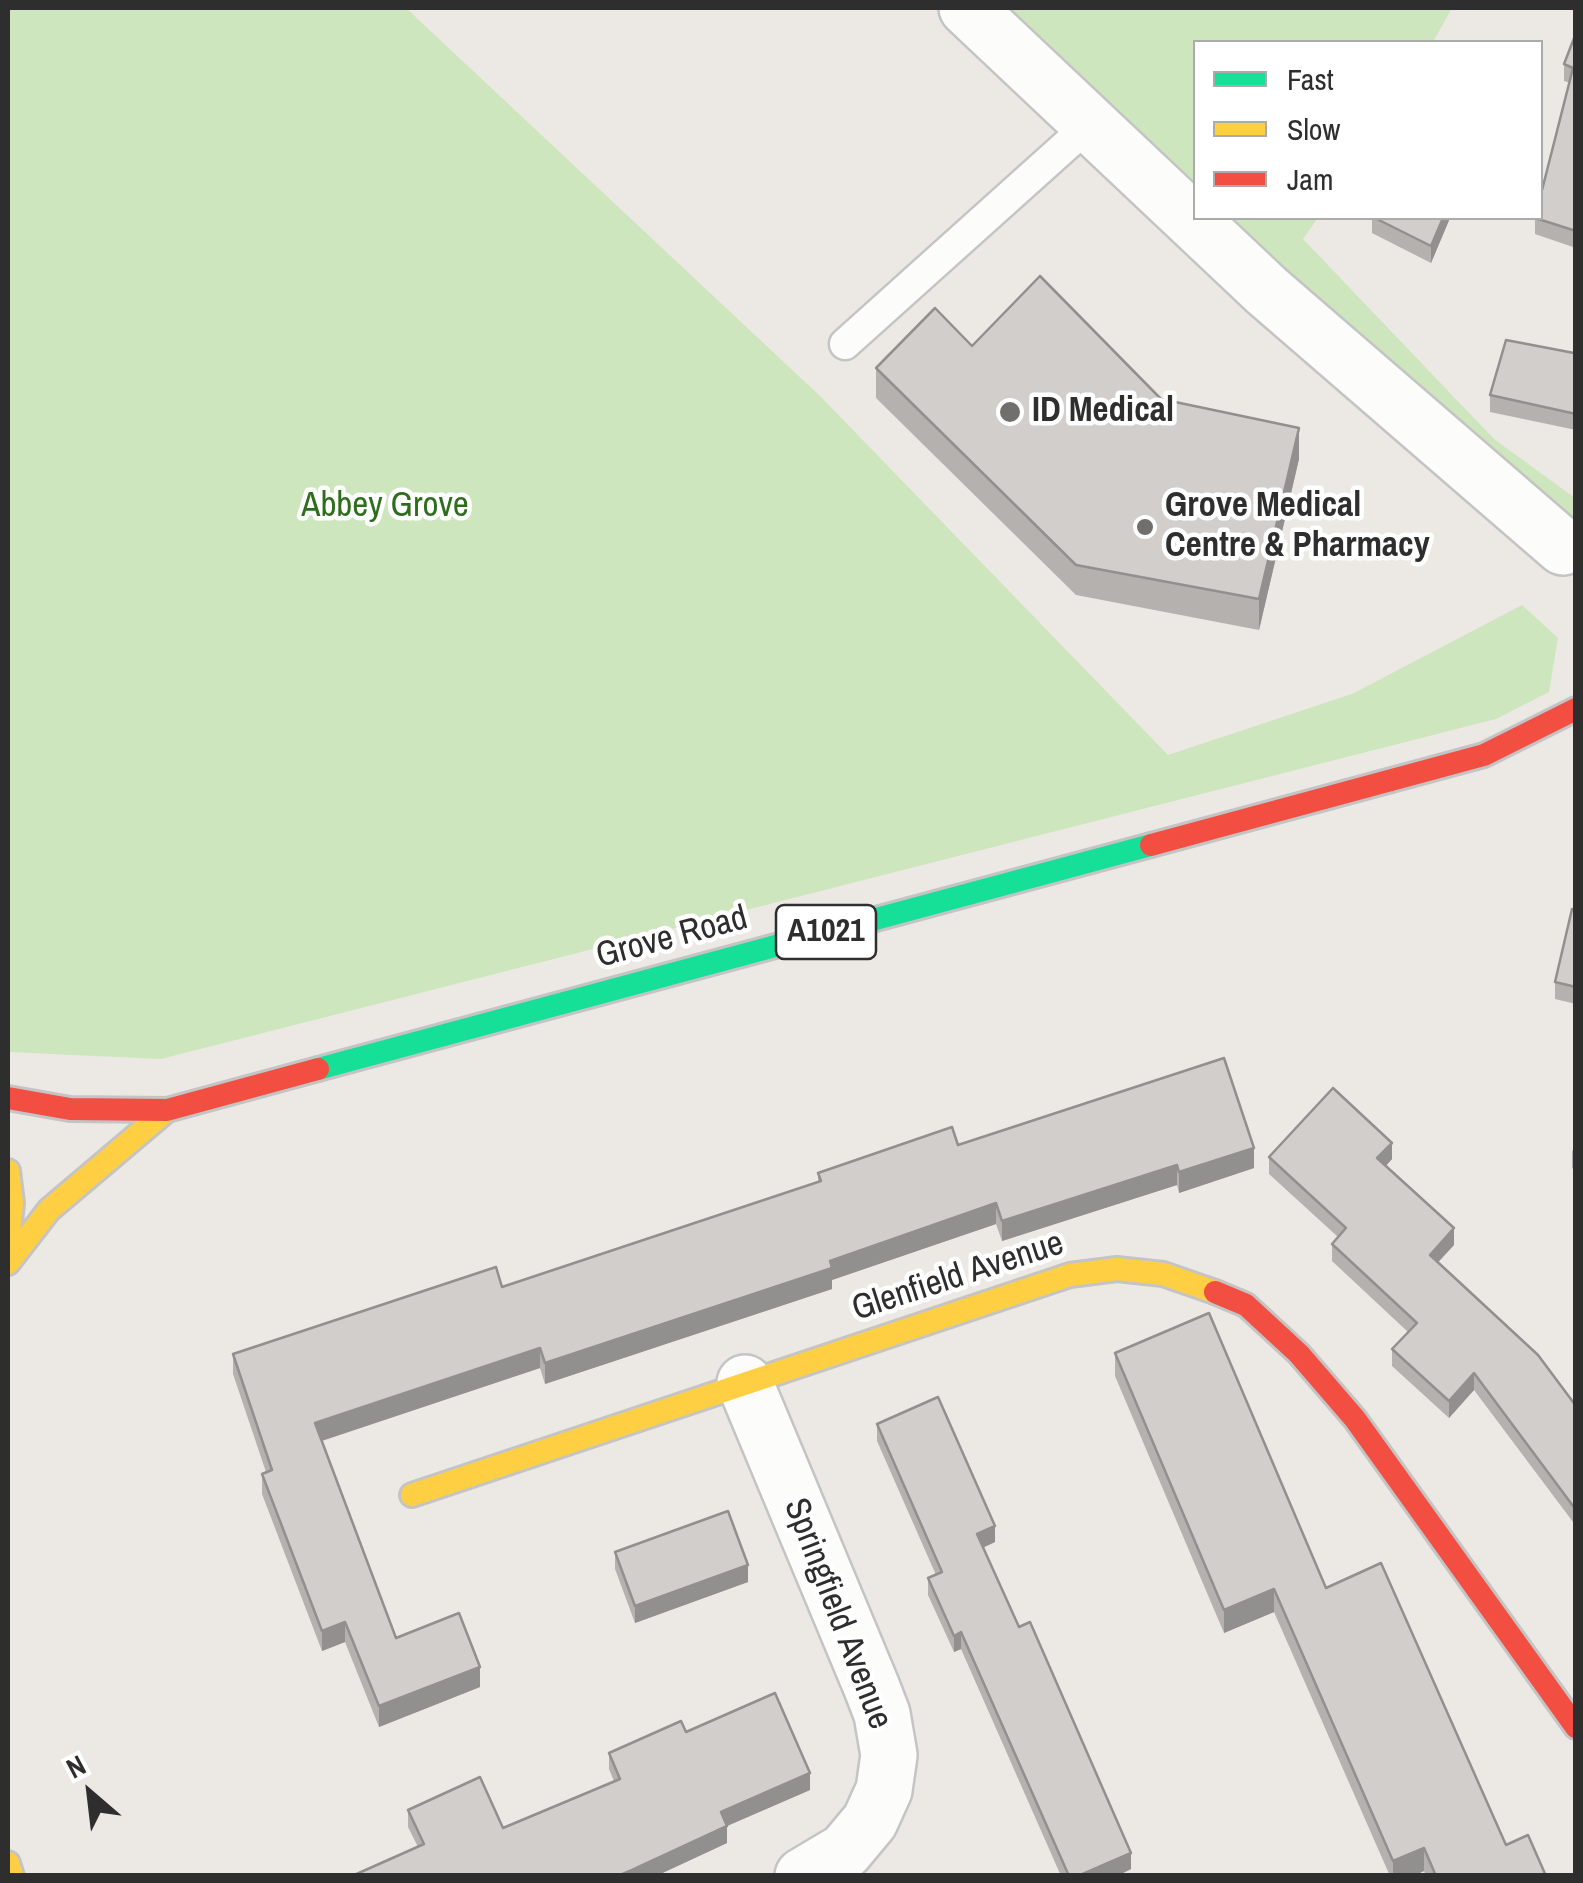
<!DOCTYPE html>
<style>
body{margin:0}
#map{position:relative;width:1583px;height:1883px;overflow:hidden;background:#ece8e4;font-family:"Archivo Narrow",sans-serif}
canvas{display:block}
.frame{position:absolute;inset:0;border:10px solid #2e2e2e;pointer-events:none}
.legend{position:absolute;left:1193px;top:40px;width:350px;height:180px;box-sizing:border-box;background:#fff;border:2px solid #ababab;margin:0;padding:12px 18px;list-style:none;font-size:30px;color:#2e2e2e}
.legend li{display:flex;align-items:center;gap:20px;height:50px}
.legend b{width:50px;border:2px solid #ababab}
.north{position:absolute;left:40px;top:1743px;width:100px;height:100px;-webkit-text-stroke:8px #fff;paint-order:stroke;rotate:332deg;font-size:28px;font-weight:700;line-height:40px;text-align:center;color:#2e2e2e}
.north::after{content:'';display:block;margin:auto;width:35px;height:45px;background:#2e2e2e;clip-path:polygon(50% 0,100% 100%,50% 72%,0 100%)}
</style>
<div id="map">
<canvas width="1583" height="1883"></canvas>
<div class="frame"></div>
<ul class="legend">
<li><b style="height:12px;background:#16e098"></b>Fast</li>
<li><b style="height:12px;background:#ffcf43"></b>Slow</li>
<li><b style="height:12px;background:#f24e42"></b>Jam</li>
</ul>
<div class="north">N</div>
</div>
<script>
const g = document.querySelector('canvas').getContext('2d');
g.lineJoin = 'round';
function fillPath(path, color) { g.fillStyle = color; g.fill(path, 'evenodd'); }
const shape = rows => new Path2D(rows.map(r => 'M' + r).join(''));
function strokePath(path, color, width, dash) { g.strokeStyle = color; g.lineWidth = width; g.lineCap = dash ? 'butt' : 'round'; g.setLineDash(dash || []); g.stroke(path); }
function label(font, color, halo, rows, align = 'center') {
  g.font = font + ' "Archivo Narrow",sans-serif'; g.lineWidth = 9; g.setLineDash([]); g.textBaseline = 'middle'; g.strokeStyle = halo; g.fillStyle = color; for (const [text, x, y, turn = 0] of rows) {
    g.save(); g.translate(x, y); g.rotate((+turn || 0) * Math.PI / 180); g.textAlign = isNaN(turn) ? turn : align; if (halo) g.strokeText(text, 0, 0); g.fillText(text, 0, 0); g.restore();
  }
}
const green = shape([
 [8,8,406,8,820,396,1168,755,1352,694,1522,605,1558,638,1549,692,1496,719,161,1059,8,1052],
 [1009,8,1452,8,1433,42,1196,42,1195,195,1041,55],
 [1220,218,1318,218,1303,239,1494,439,1575,498,1575,541]
]);
const lane = shape([
 [845,344,1090,124]
]);
const street = shape([
 [967,8,1267,291,1563,547],
 [745,1383,872,1688,882,1714,889,1755,884,1790,870,1821,845,1851,803,1876]
]);
const fast = shape([
 [318,1069,1151,845]
]);
const slow = shape([
 [8,1171,12,1203,8,1243],
 [8,1263,49,1210,167,1110],
 [412,1495,1070,1275,1117,1269,1163,1274,1215,1292],
 [8,1863,12,1876]
]);
const jam = shape([
 [1151,845,1484,755,1576,709],
 [8,1098,70,1109,167,1110,318,1069],
 [1215,1292,1246,1305,1299,1354,1355,1419,1576,1727]
]);
const wall = shape([
 [1576,33,1576,248,1535,234,1535,218,1570,83,1564,81,1564,64],
 [1372,218,1450,218,1431,263,1372,233],
 [972,346,1161,399,1299,459,1259,630,1076,595,876,398,876,368],
 [1576,349,1576,430,1490,412,1490,395,1574,353],
 [1576,910,1576,1004,1555,999,1555,982],
 [958,1145,1254,1168,1179,1193,1177,1185,1002,1241,996,1224,832,1280,832,1289,545,1384,540,1368,322,1441,396,1638,480,1687,379,1727,345,1642,322,1651,262,1494,262,1474,266,1472,233,1374,233,1354,502,1287,818,1182,818,1173],
 [1576,1147,1576,1171,1572,1168,1572,1151],
 [1269,1157,1392,1159,1386,1166,1454,1245,1438,1262,1576,1406,1576,1526,1474,1390,1449,1418,1392,1366,1392,1349,1408,1332,1332,1261,1332,1244,1338,1237,1269,1174],
 [1115,1353,1326,1588,1506,1845,1546,1876,1426,1876,1424,1871,1413,1876,1390,1876,1274,1612,1224,1633,1115,1376],
 [877,1424,995,1542,983,1548,1131,1869,1117,1876,1061,1876,961,1649,954,1652,928,1595,928,1578,936,1575,877,1441],
 [615,1552,748,1582,635,1623,615,1569],
 [686,1732,810,1790,727,1826,727,1843,656,1876,352,1876,418,1847,408,1827,408,1810,503,1828,614,1781,609,1769,609,1753]
]);
const shadedWall = shape([
 [1443,218,1450,218,1431,263,1431,246],
 [1299,428,1299,459,1259,630,1259,599],
 [1392,1143,1392,1159,1377,1175,1377,1158],
 [1254,1148,1254,1168,1179,1193,1179,1172],
 [1177,1165,1177,1185,1002,1241,1002,1221],
 [996,1203,996,1224,832,1280,832,1289,545,1384,545,1363],
 [1454,1228,1454,1245,1430,1271,1430,1255],
 [540,1348,540,1368,315,1443,315,1423],
 [1474,1373,1474,1390,1449,1418,1449,1401],
 [995,1526,995,1542,977,1550,977,1534],
 [748,1565,748,1582,635,1623,635,1606],
 [1274,1589,1274,1612,1224,1633,1224,1610],
 [345,1622,345,1642,322,1651,322,1631],
 [961,1632,961,1649,954,1652,954,1636],
 [480,1667,480,1687,379,1727,379,1706],
 [810,1773,810,1790,727,1826,727,1843,656,1876,618,1876,721,1812],
 [1424,1848,1424,1871,1413,1876,1393,1876,1393,1861],
 [1131,1853,1131,1869,1117,1876,1078,1876]
]);
const building = shape([
 [1576,33,1576,231,1535,218,1540,218,1540,198,1573,68,1564,64,1576,33],
 [1375,218,1443,218,1431,246,1375,218],
 [1040,276,1161,399,1299,428,1259,599,1076,565,876,368,935,308,972,346,1040,276],
 [1506,340,1574,353,1576,349,1576,414,1490,395,1506,340],
 [1572,909,1576,910,1576,987,1555,982,1572,909],
 [1224,1058,1254,1148,1179,1172,1177,1165,1002,1221,996,1203,830,1261,832,1268,545,1363,540,1348,315,1423,396,1638,459,1613,480,1667,379,1706,345,1622,322,1631,262,1474,272,1470,233,1354,496,1267,502,1287,821,1181,818,1173,952,1127,958,1145,1224,1058],
 [1333,1088,1392,1143,1377,1158,1454,1228,1430,1255,1538,1355,1576,1406,1576,1510,1474,1373,1449,1401,1392,1349,1417,1323,1332,1244,1346,1228,1269,1157,1333,1088],
 [1209,1313,1326,1588,1381,1563,1506,1845,1528,1835,1546,1876,1436,1876,1424,1848,1393,1861,1274,1589,1224,1610,1115,1353,1209,1313],
 [938,1397,995,1526,977,1534,1019,1627,1030,1622,1131,1853,1078,1876,1069,1876,961,1632,954,1636,928,1578,942,1572,877,1424,938,1397],
 [728,1511,748,1565,635,1606,615,1552,728,1511],
 [775,1693,810,1773,721,1812,727,1826,632,1870,618,1876,352,1876,424,1844,408,1810,480,1777,503,1828,620,1779,609,1753,681,1721,686,1732,775,1693]
]);
const markers = [
 [1010,412,12,"#706f6e"],
 [1145,527,10,"#706f6e"]
];
const shields = [
 [826,932,100]
];
const shieldNames = [
 ["A1021",826,932]
];
const poiNames = [
 ["ID Medical",1032,412],
 ["Grove Medical",1165,507],
 ["Centre & Pharmacy",1165,547]
];
const parkNames = [
 ["Abbey Grove",385,507]
];
const streetNames = [
 ["Grove Road",672,938,-15],
 ["Glenfield Avenue",958,1277,-18],
 ["Springfield Avenue",837,1614,69]
];
fillPath(green, '#cee6be');
strokePath(lane, '#c5c4c5', 35);
strokePath(street, '#c5c4c5', 60);
strokePath(fast, '#c5c4c5', 28);
strokePath(slow, '#c5c4c5', 28);
strokePath(jam, '#c5c4c5', 28);
strokePath(lane, '#fcfcfb', 30);
strokePath(street, '#fcfcfb', 55);
strokePath(fast, '#16e098', 22);
strokePath(slow, '#ffcf43', 22);
strokePath(jam, '#f24e42', 22);
fillPath(wall, '#b4b1af');
fillPath(shadedWall, '#92908e');
fillPath(building, '#d1cecb');
strokePath(building, '#92908e', 2.5);
for (const [x, y, r, color] of markers) { const dot = new Path2D(); dot.arc(x, y, r, 0, 2 * Math.PI); g.fillStyle = color; g.fill(dot); strokePath(dot, '#fff', 4); }
for (const [x, y, w] of shields) { const box = new Path2D(); box.roundRect(x - w / 2, y - 27, w, 54, 8); g.fillStyle = '#fff'; g.fill(box); strokePath(box, '#2e2e2e', 2.5); }
label('bold 32px', '#2e2e2e', null, shieldNames);
label('bold 35px', '#2e2e2e', '#fff', poiNames, 'left');
label('35px', '#2c6e1b', '#fff', parkNames);
label('35px', '#2e2e2e', '#fff', streetNames);
</script>
